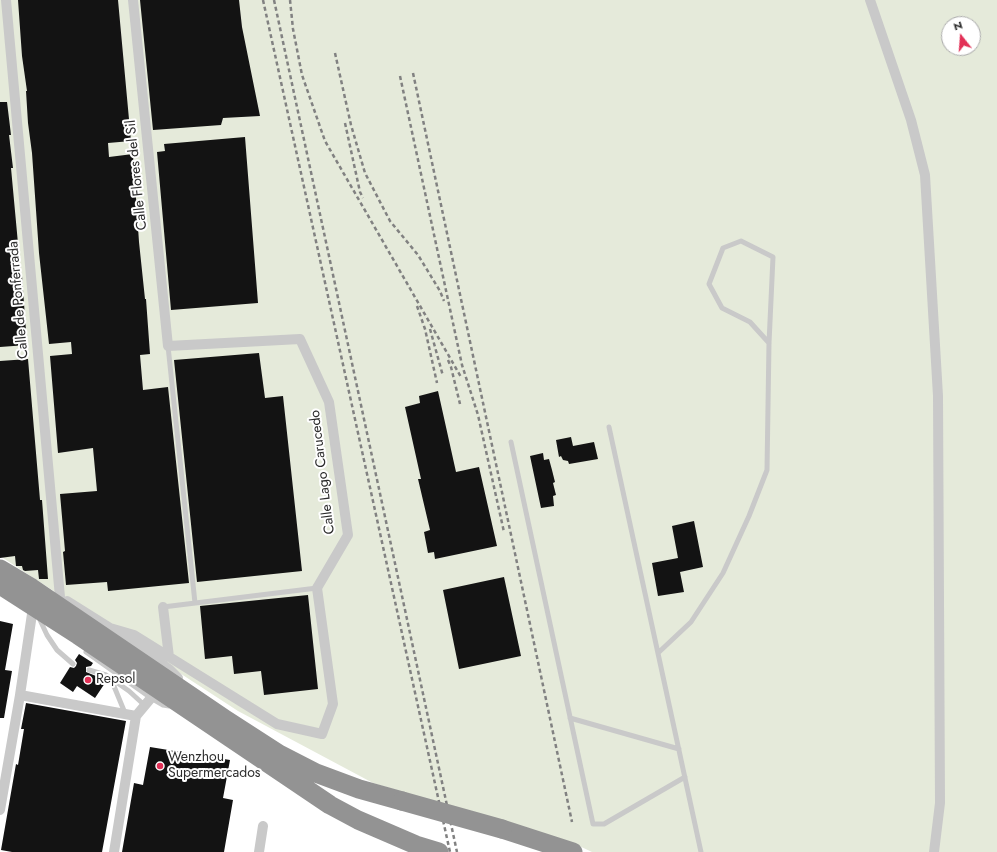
<!DOCTYPE html>
<style>
body{margin:0}
#map{position:relative;width:997px;height:852px;overflow:hidden;background:#fff;font-family:Jost,sans-serif}
canvas{display:block}
.north{position:absolute;left:941px;top:16px;width:40px;height:40px;box-sizing:border-box;background:#fff;border:1px solid #ababab;border-radius:50%;rotate:343deg;font-size:11px;font-weight:700;line-height:16px;text-align:center;color:#2c2c2c}
.north::after{content:'';display:block;margin:auto;width:14px;height:18px;background:#e23056;clip-path:polygon(50% 0,100% 100%,50% 72%,0 100%)}
</style>
<div id="map">
<canvas width="997" height="852"></canvas>
<div class="north">N</div>
</div>
<script>
const g = document.querySelector('canvas').getContext('2d');
g.lineJoin = 'round';
function fillPath(path, color) { g.fillStyle = color; g.fill(path, 'evenodd'); }
const shape = rows => new Path2D(rows.map(r => 'M' + r).join(''));
function strokePath(path, color, width, dash) { g.strokeStyle = color; g.lineWidth = width; g.lineCap = dash ? 'butt' : 'round'; g.setLineDash(dash || []); g.stroke(path); }
function label(font, color, halo, rows, align = 'center') {
  g.font = font + ' Jost,sans-serif'; g.lineWidth = 4; g.setLineDash([]); g.textBaseline = 'middle'; g.strokeStyle = halo; g.fillStyle = color; for (const [text, x, y, turn = 0] of rows) {
    g.save(); g.translate(x, y); g.rotate((+turn || 0) * Math.PI / 180); g.textAlign = isNaN(turn) ? turn : align; if (halo) g.strokeText(text, 0, 0); g.fillText(text, 0, 0); g.restore();
  }
}
const green = shape([
 [0,0,997,0,997,852,592,852,575,844,373,783,238,711,0,556],
 [949,24,973,24,973,48,949,48]
]);
const building = shape([
 [18,0,118,0,131,141,108,143,109,157,133,154,139,242,145,299,146,299,150,354,140,355,143,390,168,387,189,583,108,591,107,582,66,585,63,552,65,551,60,494,97,491,93,448,58,453,50,356,72,354,71,342,49,344,39,253,32,153,28,123,26,91,27,91,22,56],
 [140,0,239,0,242,27,260,116,223,118,221,125,153,130],
 [0,102,7,102,11,135,9,135,13,168,11,168,21,276,22,276,27,345,0,347],
 [245,137,258,303,171,310,157,152,165,151,164,144],
 [259,353,265,398,283,396,302,571,197,582,174,360],
 [28,359,40,500,42,500,48,579,39,579,38,570,25,571,23,570,22,566,16,566,15,556,0,558,0,361],
 [438,391,456,472,479,467,497,546,435,559,434,552,428,553,424,532,430,530,418,479,421,479,405,407,420,403,419,396],
 [571,437,573,446,594,442,598,459,569,464,568,461,563,460,561,456,559,457,556,440],
 [543,453,544,460,549,459,552,470,555,482,553,483,556,495,553,496,554,506,541,508,530,456],
 [694,521,703,567,680,572,684,592,658,596,652,563,678,558,672,526],
 [504,577,521,656,459,669,443,590],
 [308,595,318,689,264,695,261,671,234,674,232,656,205,659,200,606],
 [0,621,13,624,5,670,12,671,4,718,0,718],
 [79,654,93,663,91,666,86,667,86,672,96,676,105,683,95,698,77,686,73,692,60,683,70,667,74,668,76,666,77,663,75,660],
 [26,703,126,721,102,852,12,852,1,850,16,764,18,765,24,729,21,729],
 [150,747,230,760,223,798,233,800,224,852,122,852,134,783,143,785]
]);
const service = shape([
 [168,346,195,603],
 [609,427,701,852],
 [511,442,593,824,604,824,685,777],
 [163,607,317,588],
 [40,620,47,635,57,650,73,664],
 [86,652,151,698,163,705,169,706],
 [658,653,691,622,723,573,749,516,767,470,769,343,773,257,741,241,723,248,709,284,722,308,750,322,769,343],
 [89,670,106,675,129,691,141,702,146,704],
 [111,679,125,713],
 [570,718,679,749]
]);
const minor = shape([
 [6,0,60,597],
 [870,0,911,120,925,175,938,396,940,803,934,852],
 [67,601,110,628,169,669,178,678],
 [163,607,169,657],
 [110,628,134,635,277,724,322,734,333,704,317,588,348,535,329,402,300,339,168,346,133,0],
 [20,695,136,716],
 [0,810,20,695,32,614],
 [114,852,136,716,151,698],
 [259,852,263,826]
]);
const motorway = shape([
 [0,569,32,588,225,719,279,754,316,773,359,789,402,801],
 [0,585,78,635,330,805,358,820,416,845,439,852],
 [502,829,573,852]
]);
const rail = shape([
 [263,0,450,852],
 [274,0,457,852],
 [290,0,293,29,302,75,325,141,461,377],
 [335,53,351,125,365,173,390,221,418,255,440,291,444,301],
 [413,73,572,822],
 [400,76,462,365,478,415,504,532],
 [345,123,360,192,363,198],
 [417,306,425,329,437,383],
 [430,329,443,376],
 [448,360,451,367,460,404]
]);
const motorwayBridge = shape([
 [402,801,502,829]
]);
const markers = [
 [88,680,4,"#e23056"],
 [160,766,4,"#e23056"]
];
const streetNames = [
 ["Calle Flores del Sil",137,175,-96],
 ["Calle de Ponferrada",19,300,-95],
 ["Calle Lago Carucedo",323,472,-97]
];
const poiNames = [
 ["Repsol",96,680],
 ["Wenzhou",168,758],
 ["Supermercados",168,774]
];
fillPath(green, '#e5eada');
fillPath(building, '#131313');
strokePath(service, '#c9c9c9', 5);
strokePath(minor, '#c9c9c9', 10);
strokePath(motorway, '#939393', 19);
strokePath(rail, '#818181', 2.5, [4, 3]);
strokePath(motorwayBridge, '#939393', 19);
for (const [x, y, r, color] of markers) { const dot = new Path2D(); dot.arc(x, y, r, 0, 2 * Math.PI); g.fillStyle = color; g.fill(dot); strokePath(dot, '#fff', 1.5); }
label('14px', '#2c2c2c', '#fff', streetNames);
label('14px', '#2c2c2c', '#fff', poiNames, 'left');
</script>
